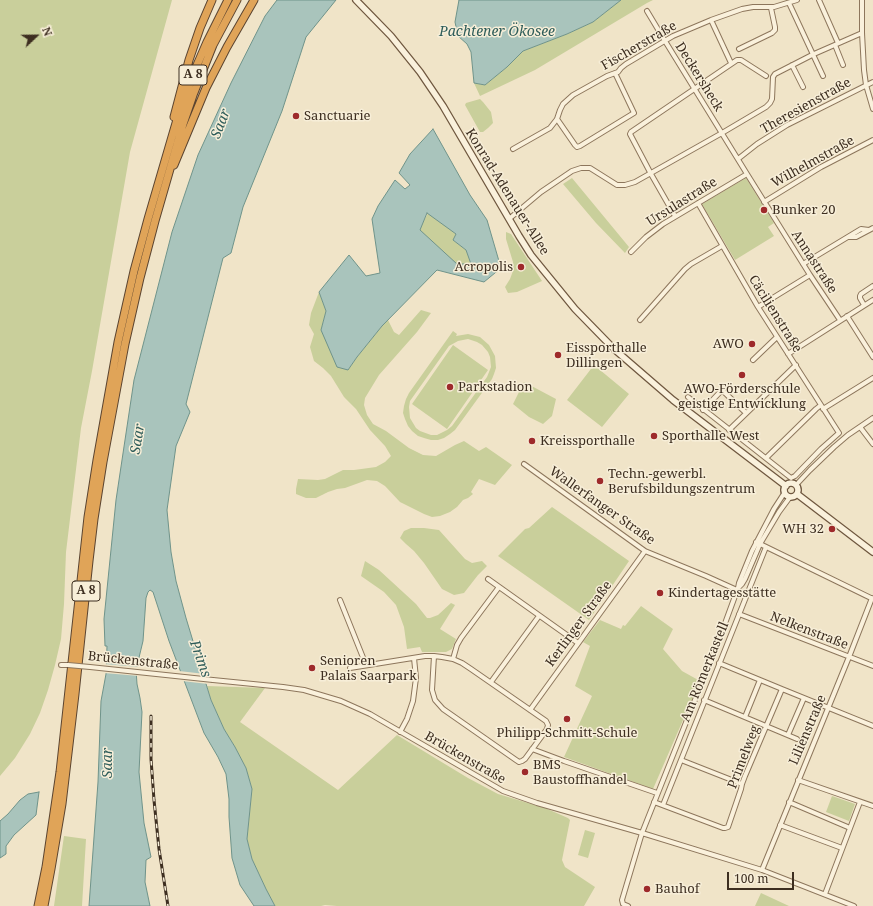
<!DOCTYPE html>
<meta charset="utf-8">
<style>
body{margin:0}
#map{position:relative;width:873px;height:906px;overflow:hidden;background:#f0e4c8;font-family:"Noto Serif",serif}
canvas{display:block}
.north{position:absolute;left:16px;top:16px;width:40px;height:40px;-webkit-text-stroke:3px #f7eed8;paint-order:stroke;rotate:68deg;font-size:11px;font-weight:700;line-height:16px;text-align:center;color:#3d2e20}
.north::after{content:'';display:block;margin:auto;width:14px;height:18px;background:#3d2e20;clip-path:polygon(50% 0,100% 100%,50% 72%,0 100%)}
.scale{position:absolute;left:727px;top:872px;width:67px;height:18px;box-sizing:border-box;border:2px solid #3d2e20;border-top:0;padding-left:5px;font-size:12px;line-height:14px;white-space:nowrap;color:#3d2e20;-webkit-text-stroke:3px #f7eed8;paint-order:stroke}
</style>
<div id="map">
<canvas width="873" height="906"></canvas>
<div class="north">N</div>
<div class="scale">100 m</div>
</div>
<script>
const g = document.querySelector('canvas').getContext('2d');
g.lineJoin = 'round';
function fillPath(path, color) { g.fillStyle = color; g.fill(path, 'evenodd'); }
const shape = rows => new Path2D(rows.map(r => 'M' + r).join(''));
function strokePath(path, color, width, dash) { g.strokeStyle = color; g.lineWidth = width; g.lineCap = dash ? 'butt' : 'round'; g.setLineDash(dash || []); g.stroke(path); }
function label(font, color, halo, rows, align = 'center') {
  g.font = font + ' "Noto Serif",serif'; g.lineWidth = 3; g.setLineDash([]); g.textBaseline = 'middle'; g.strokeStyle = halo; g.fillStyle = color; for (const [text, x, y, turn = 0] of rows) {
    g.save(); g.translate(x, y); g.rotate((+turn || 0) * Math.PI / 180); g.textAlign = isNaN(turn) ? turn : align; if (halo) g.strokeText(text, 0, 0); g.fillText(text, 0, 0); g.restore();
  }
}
const green = shape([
 [0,0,172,0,130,152,92,371,81,428,66,552,64,604,61,639,55,665,48,690,40,713,30,734,15,758,0,776],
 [621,0,653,0,647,3,535,70,480,96,474,83,485,85,507,67,523,51,567,34,593,22],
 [480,99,483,102,491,112,493,123,488,128,483,132,480,132,465,105,466,103],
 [572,178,629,247,625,253,596,223,563,184],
 [746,178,774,223,768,227,774,236,735,260,702,204],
 [428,213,456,234,453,240,466,250,471,264,457,265,419,230],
 [506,232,511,234,542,281,517,292,508,293,505,287,510,279,513,271,513,262,506,239],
 [319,292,326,311,321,330,348,370,357,357,382,326,388,320,394,332,399,335,421,310,431,313,417,332,379,375,365,398,364,405,367,415,373,424,386,431,409,448,423,455,436,456,455,445,464,441,479,451,486,447,512,465,495,485,479,479,471,492,473,494,468,498,463,500,457,507,450,512,440,516,432,517,424,514,400,502,385,486,377,481,367,480,345,488,337,489,328,492,316,498,306,498,296,494,296,489,298,479,318,480,325,479,343,470,354,470,376,467,385,462,391,456,385,446,370,430,356,409,344,397,331,376,323,368,314,361,310,347,314,334,309,325,311,313],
 [453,331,457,334,456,336,468,334,480,337,489,345,495,356,496,368,494,374,492,379,455,430,450,434,444,438,438,440,431,440,424,438,418,436,412,431,408,426,405,419,403,413,404,406,406,399,409,393],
 [468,339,477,342,482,345,488,352,490,357,491,367,487,377,452,426,447,430,437,435,431,435,420,431,416,428,410,418,409,407,410,401,449,346,458,341],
 [453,345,488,370,447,429,412,404],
 [594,365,629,394,602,427,567,400],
 [524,382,556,399,552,416,543,424,529,417,513,404],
 [552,507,629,561,589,620,498,556,525,529,529,528],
 [411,528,424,528,439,530,465,559,472,563,482,561,487,566,478,575,464,593,454,595,442,589,424,563,414,551,406,544,400,538,404,531],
 [365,561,379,570,416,604,427,618,430,618,438,615,451,603,455,605,440,629,456,639,452,649,446,652,422,652,420,647,407,649,404,627,396,605,384,592,361,576],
 [641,606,673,629,663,649,682,671,700,681,653,789,564,757,592,696,575,686,590,646,583,642,600,620,621,629,623,625,625,626],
 [207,686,265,688,240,722,338,790,397,735,468,778,498,794,545,808,568,818,570,820,562,860,565,867,595,887,584,906,337,906,325,905,321,906,275,906,266,889,252,859,247,839,252,789,246,768,235,747,224,729,211,700],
 [832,796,855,804,849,821,826,812],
 [585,830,595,833,588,858,578,855],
 [64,836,86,839,82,906,54,906],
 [761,893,789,906,755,906]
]);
const water = shape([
 [277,0,336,0,306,37,282,111,243,207,231,253,223,258,186,404,190,412,176,446,167,510,171,552,176,581,186,618,199,661,211,700,224,729,235,747,246,768,252,789,247,839,252,859,266,889,275,906,254,906,240,885,232,858,229,817,229,799,226,774,218,757,204,733,169,641,153,592,150,590,148,592,146,598,143,641,136,670,137,684,140,698,142,712,139,772,144,823,151,857,146,860,145,882,150,906,89,906,98,782,101,701,106,674,107,646,105,646,104,619,116,500,134,380,172,232,198,155,231,83,265,16,277,0],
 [459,0,621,0,593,22,567,34,523,51,507,67,485,85,474,83,471,52,467,44,458,36,455,22,459,0],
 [433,129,470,195,487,220,501,268,484,282,437,270,382,326,357,357,348,370,337,367,321,330,326,311,319,292,349,255,366,276,380,273,372,219,378,206,395,180,405,189,410,185,399,173,410,154,433,129],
 [427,213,456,234,453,240,466,250,471,264,457,264,420,230,427,213],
 [39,792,36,815,14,835,6,846,6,854,0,858,0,821,8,814,20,800,28,794,39,792]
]);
const pier = shape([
 [104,664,139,667,139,676,104,673],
 [179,671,205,674,208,684,182,681]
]);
const street = shape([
 [819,0,838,43],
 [862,0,862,33,864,70,866,85,873,109],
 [789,3,823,76],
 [647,11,665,41,747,174,810,275,840,320],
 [711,20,731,63],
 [835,45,843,65],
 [739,49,772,33,775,30,775,27,771,8],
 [792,65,803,87],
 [557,119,575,145,577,147,580,146,634,113,615,73],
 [513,149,550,128,557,119,560,110,563,104,573,95,607,76,618,72,621,68,626,64,673,36,711,20,742,9,753,7,774,7,797,0],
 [738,159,757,144,787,125,873,82],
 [764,202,821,167,873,140],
 [675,216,651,174,630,134,631,132,737,60,741,60,766,76],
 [509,219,541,192,572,171,581,168,590,168,617,185,625,185,635,182,722,133,766,107,770,103,772,99,773,77,775,74,814,54,862,33],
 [849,237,856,237,873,228],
 [631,252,646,237,663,224,747,174],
 [803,264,861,229,869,230],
 [864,305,860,298,860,296,861,294,873,286],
 [758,307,810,275],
 [847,316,873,357],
 [640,320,685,269,691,264,722,246],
 [788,354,873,300],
 [753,360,777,337],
 [688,397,791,478,795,476,821,449,839,433,758,307,698,203],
 [823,409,873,378],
 [703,410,722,390,746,413],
 [860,427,873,444],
 [729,430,796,365],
 [766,458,816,409,821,405],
 [524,464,645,551,706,576,737,590],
 [796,485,810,470,834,447,848,435,873,418],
 [756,542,873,599],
 [488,579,578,643],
 [738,588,742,584,745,579,760,544,779,512,790,497],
 [340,600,366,665],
 [739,614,873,666],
 [453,659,457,645,461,638,499,587],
 [719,663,782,689,873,726],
 [61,665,68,665],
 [350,668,425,656,434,656,442,657,453,659,462,663,471,669,546,721,548,725,547,729,525,759,522,761,519,762,516,760,443,709,435,700,432,690,434,656],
 [213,680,283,687,304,690,341,701,370,714,382,721,503,791,537,803,642,833,762,870,854,906],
 [491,682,539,616],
 [704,700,797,739],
 [530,710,645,551],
 [745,717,760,680],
 [400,732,407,719,413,701,416,678,414,658],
 [788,735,804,698],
 [532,749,564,761,657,793],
 [681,760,742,784],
 [798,780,873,806],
 [654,802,723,828,725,828,728,827,741,789,742,784,745,776,782,689],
 [789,802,850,828],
 [663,805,766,547],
 [780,825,842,848],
 [762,870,849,657,872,598],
 [825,894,860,802],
 [628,906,623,904,622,900,642,833,720,637,738,588,739,583,752,551,774,509,785,492]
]);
const secondary = shape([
 [356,0,391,36,420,72,443,106,519,236,531,255,575,309,614,349,673,400,786,486],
 '784 490a7 7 0 1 1 14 0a7 7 0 1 1-14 0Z',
 [797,494,873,552]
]);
const highway = shape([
 [174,117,189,60,200,28,212,0],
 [174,165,206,88,227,47,254,0],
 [38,906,46,867,60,772,88,517,97,460,118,342,134,271,148,219,176,123,194,72,207,42,228,0],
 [44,906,51,869,62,804,75,694,89,561,94,519,103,462,125,344,140,278,155,221,183,124,193,95,213,45,237,0]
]);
const rail = shape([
 [151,716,151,759,154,800,159,849,168,906]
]);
const streetBridge = shape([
 [68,665,90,667,213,680]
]);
const markers = [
 [296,116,4,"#9e2a2b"],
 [764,210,4,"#9e2a2b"],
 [521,267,4,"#9e2a2b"],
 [752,344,4,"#9e2a2b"],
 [558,355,4,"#9e2a2b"],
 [742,375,4,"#9e2a2b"],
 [450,387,4,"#9e2a2b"],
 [654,436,4,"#9e2a2b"],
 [532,441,4,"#9e2a2b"],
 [600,481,4,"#9e2a2b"],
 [832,529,4,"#9e2a2b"],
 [660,593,4,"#9e2a2b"],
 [312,668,4,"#9e2a2b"],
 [567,719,4,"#9e2a2b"],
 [525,772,4,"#9e2a2b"],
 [647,889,4,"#9e2a2b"]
];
const shields = [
 [193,75,28],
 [86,591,28]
];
const shieldNames = [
 ["A 8",193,75],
 ["A 8",86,591]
];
const streetNames = [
 ["Fischerstraße",639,46,-30],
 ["Deckersheck",699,77,58],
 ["Theresienstraße",806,106,-29],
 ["Wilhelmstraße",813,162,-29],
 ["Konrad-Adenauer-Allee",507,192,58],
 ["Ursulastraße",682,202,-32],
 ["Annastraße",814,262,57],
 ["Cäcilienstraße",775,314,58],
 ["Wallerfanger Straße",602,506,35],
 ["Kerlinger Straße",579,624,-54],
 ["Nelkenstraße",809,631,21],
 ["Brückenstraße",133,661,6],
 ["Am Römerkastell",705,672,-68],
 ["Lilienstraße",808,730,-67],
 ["Primelweg",744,757,-69],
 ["Brückenstraße",465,758,30]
];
const poiNames = [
 ["Sanctuarie",304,116],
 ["Bunker 20",772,210],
 ["Acropolis",513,267,"right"],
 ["AWO",744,344,"right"],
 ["Eissporthalle",566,348],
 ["Dillingen",566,363],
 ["Parkstadion",458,387],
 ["AWO-Förderschule",742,389,"center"],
 ["geistige Entwicklung",742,404,"center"],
 ["Sporthalle West",662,436],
 ["Kreissporthalle",540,441],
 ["Techn.-gewerbl.",608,474],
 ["Berufsbildungszentrum",608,489],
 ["WH 32",824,529,"right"],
 ["Kindertagesstätte",668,593],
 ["Senioren",320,661],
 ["Palais Saarpark",320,676],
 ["Philipp-Schmitt-Schule",567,733,"center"],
 ["BMS",533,765],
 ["Baustoffhandel",533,780],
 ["Bauhof",655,889]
];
const waterNames = [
 ["Pachtener Ökosee",497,32],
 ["Saar",221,124,-69],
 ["Saar",138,439,-81],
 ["Prims",200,659,70],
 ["Saar",108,763,-90]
];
fillPath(green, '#c9cf9b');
fillPath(water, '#a9c4bc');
strokePath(water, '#6f938a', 1);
fillPath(pier, '#f0e4c8');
strokePath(street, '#8d765c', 6);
strokePath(secondary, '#6f573f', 8);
strokePath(highway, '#5b4430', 9);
strokePath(street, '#faf1dc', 4);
strokePath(secondary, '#faf1dc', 5.5);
strokePath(highway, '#e0a458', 7);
strokePath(rail, '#3d2e20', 3);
strokePath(rail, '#f7eed8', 1.5, [4.5]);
strokePath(streetBridge, '#8d765c', 6, []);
strokePath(streetBridge, '#faf1dc', 4);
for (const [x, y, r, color] of markers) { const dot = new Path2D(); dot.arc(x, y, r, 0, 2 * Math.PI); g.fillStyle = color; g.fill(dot); strokePath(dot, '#f7eed8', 1.5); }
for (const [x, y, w] of shields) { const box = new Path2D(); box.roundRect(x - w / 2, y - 10, w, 20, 3); g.fillStyle = '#f7eed8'; g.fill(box); strokePath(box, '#3d2e20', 1); }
label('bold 12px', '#3d2e20', null, shieldNames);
label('13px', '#3d2e20', '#f7eed8', streetNames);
label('13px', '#3d2e20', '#f7eed8', poiNames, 'left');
label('italic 14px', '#2f5d5a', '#f7eed8', waterNames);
</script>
